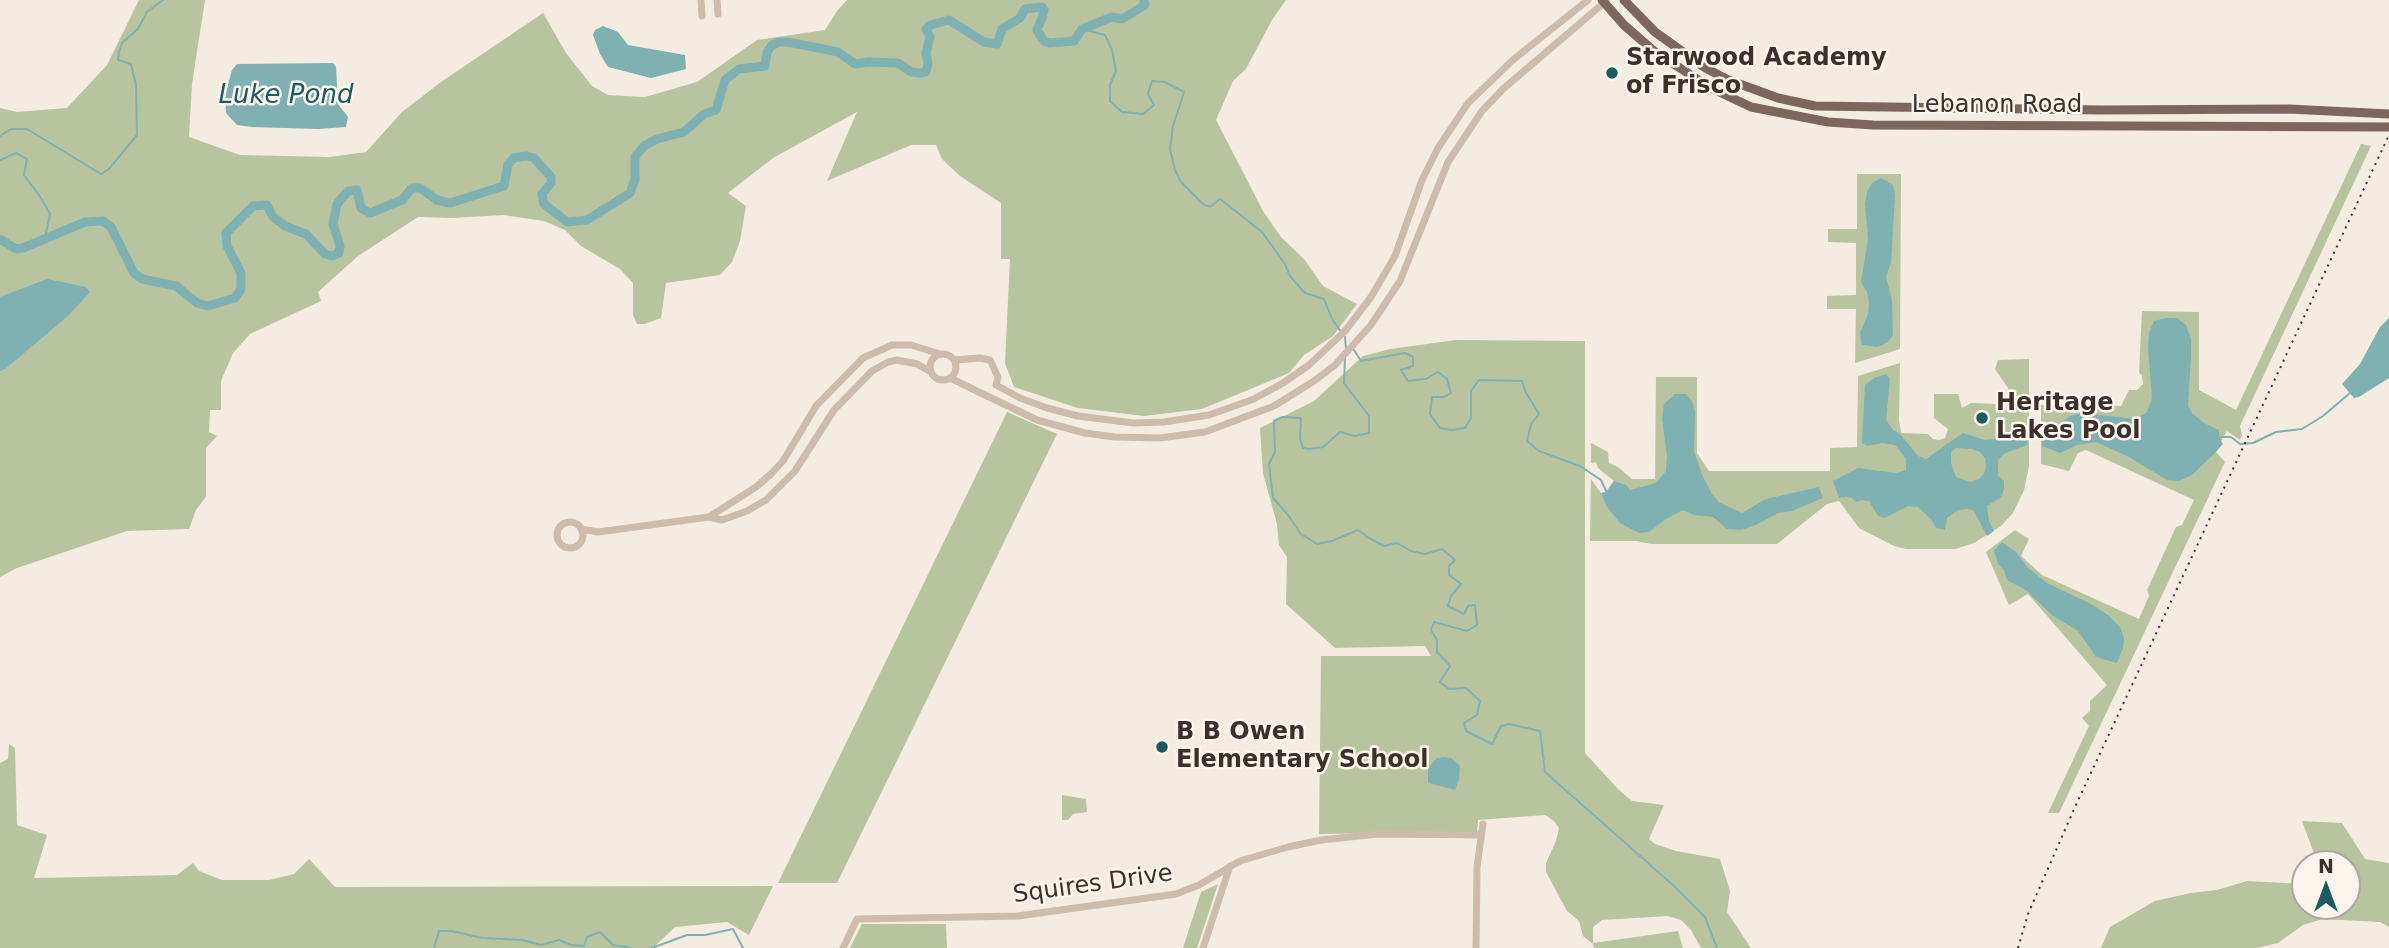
<!DOCTYPE html>
<style>
body{margin:0}
#map{position:relative;width:2389px;height:948px;overflow:hidden;background:#f4ebe1;font-family:"DejaVu Sans",sans-serif}
canvas{display:block}
.north{position:absolute;left:2291px;top:850px;width:70px;height:70px;box-sizing:border-box;background:#fbf5ee;border:2px solid #aea6a0;border-radius:50%;rotate:0deg;font-size:19px;font-weight:700;line-height:28px;text-align:center;color:#3b302b}
.north::after{content:'';display:block;margin:auto;width:24px;height:32px;background:#1f5a5e;clip-path:polygon(50% 0,100% 100%,50% 72%,0 100%)}
</style>
<div id="map">
<canvas width="2389" height="948"></canvas>
<div class="north">N</div>
</div>
<script>
const g = document.querySelector('canvas').getContext('2d');
g.lineJoin = 'round';
function fillPath(path, color) { g.fillStyle = color; g.fill(path, 'evenodd'); }
const shape = rows => new Path2D(rows.map(r => 'M' + r).join(''));
function strokePath(path, color, width, dash) { g.strokeStyle = color; g.lineWidth = width; g.lineCap = dash ? 'butt' : 'round'; g.setLineDash(dash || []); g.stroke(path); }
function label(font, color, halo, rows, align = 'center') {
  g.font = font + ' "DejaVu Sans",sans-serif'; g.lineWidth = 5; g.setLineDash([]); g.textBaseline = 'middle'; g.strokeStyle = halo; g.fillStyle = color; for (const [text, x, y, turn = 0] of rows) {
    g.save(); g.translate(x, y); g.rotate((+turn || 0) * Math.PI / 180); g.textAlign = isNaN(turn) ? turn : align; if (halo) g.strokeText(text, 0, 0); g.fillText(text, 0, 0); g.restore();
  }
}
const green = shape([
 [139,0,205,0,192,84,189,137,240,155,330,157,366,152,402,112,441,82,543,13,566,53,592,86,608,95,645,97,697,82,757,40,825,30,837,11,847,0,1286,0,1272,20,1246,69,1233,81,1216,120,1263,211,1281,237,1304,259,1323,286,1357,304,1333,336,1304,355,1289,373,1202,409,1144,416,1078,408,1014,387,1005,363,1010,259,1001,259,1001,203,960,176,942,159,936,145,911,145,827,181,857,112,773,158,728,193,746,206,740,241,732,262,720,275,666,283,661,318,645,324,637,324,633,315,633,283,620,269,581,246,565,230,544,221,503,215,453,218,418,217,358,256,318,292,321,301,250,334,233,353,221,381,221,410,210,410,209,432,217,436,206,448,206,497,196,510,189,529,127,531,17,568,0,577,0,108,17,112,67,108,107,65],
 [2361,144,2371,146,2240,426,2242,435,2240,440,2227,431,2215,451,2225,462,2059,813,2048,813,2089,726,2082,718,2090,711,2090,701,2107,685,2028,594,2009,605,1986,552,2015,530,2029,539,2021,556,2042,575,2139,619,2149,596,2147,590,2176,527,2182,525,2194,500,2086,450,2078,453,2069,471,2041,464,2041,405,2121,406,2129,390,2137,390,2143,384,2142,376,2139,372,2142,311,2199,312,2199,390,2236,410],
 [1857,174,1901,174,1900,349,1855,363,1856,309,1827,309,1827,296,1856,295,1856,243,1828,242,1828,229,1857,229],
 [1456,340,1585,341,1585,753,1618,789,1632,801,1664,805,1649,839,1655,844,1676,851,1720,859,1730,891,1727,912,1751,948,1701,948,1691,930,1681,920,1668,916,1602,920,1593,927,1593,943,1678,931,1683,948,1594,948,1593,944,1583,936,1579,921,1567,911,1546,872,1546,863,1556,841,1559,828,1554,821,1545,815,1478,820,1477,832,1319,834,1321,656,1431,656,1425,646,1335,648,1286,604,1287,557,1279,545,1277,524,1263,473,1260,428,1314,401,1363,356,1390,349],
 [2029,359,2029,466,2024,490,2013,513,2001,526,1974,543,1955,549,1906,549,1894,546,1859,528,1839,501,1827,504,1777,544,1651,544,1636,541,1590,541,1591,479,1601,493,1606,492,1614,481,1598,468,1596,462,1591,463,1591,443,1608,452,1609,463,1618,467,1632,479,1655,479,1656,377,1697,377,1697,453,1709,471,1830,471,1830,448,1857,447,1858,376,1900,363,1899,420,1901,433,1928,434,1933,439,1939,440,1945,438,1948,429,1934,418,1934,394,1958,394,1962,408,1971,403,1995,404,2006,410,2008,388,1995,369,1998,360],
 [1007,412,1057,434,837,883,778,883],
 [9,744,15,748,17,825,47,835,34,878,177,875,193,863,199,871,222,880,269,880,294,874,309,859,335,887,773,886,749,935,727,922,675,927,653,948,0,948,0,763,8,759],
 [1062,795,1086,799,1087,812,1073,814,1068,820,1062,820],
 [2302,821,2342,823,2365,859,2389,863,2389,927,2380,922,2323,919,2303,925,2278,943,2257,948,2101,948,2110,927,2155,901,2191,893,2217,890,2247,881,2305,884,2305,906,2347,906,2347,864,2318,864],
 [1218,884,1197,948,1183,948,1201,892],
 [862,924,946,924,947,948,850,948]
]);
const water = shape([
 [603,26,618,32,628,45,685,55,686,69,651,78,608,67,600,54,593,35,595,30],
 [333,63,336,67,338,104,348,117,346,127,318,129,252,127,237,125,226,113,225,96,232,70,237,64],
 [1881,178,1893,185,1895,195,1891,263,1886,276,1892,301,1893,335,1888,342,1878,347,1862,345,1860,333,1868,314,1869,303,1867,292,1861,282,1868,239,1865,204,1867,192,1872,183],
 [47,279,86,287,90,292,68,316,5,369,0,371,0,297],
 [2166,318,2177,318,2186,325,2191,339,2191,356,2188,406,2192,413,2204,423,2219,430,2219,437,2223,444,2215,453,2192,475,2179,481,2167,480,2129,457,2096,442,2077,445,2060,453,2042,446,2042,433,2059,428,2063,421,2070,416,2081,413,2136,419,2147,412,2152,398,2148,348,2149,333,2154,321],
 [2389,318,2389,378,2359,397,2354,398,2342,384,2360,364,2380,327],
 [1886,374,1890,379,1886,420,1893,430,1901,435,1918,456,1926,459,1963,433,1985,440,2026,436,2028,445,2005,453,1998,460,1998,476,2004,481,2004,489,2001,497,1987,506,1989,521,1994,531,1987,536,1974,511,1968,509,1958,510,1947,518,1945,530,1936,528,1931,519,1918,507,1908,506,1885,518,1878,516,1869,501,1862,500,1856,502,1852,498,1846,497,1839,498,1833,481,1858,468,1896,473,1906,470,1906,459,1895,445,1882,443,1867,446,1862,443,1865,385,1874,378],
 [1956,448,1972,449,1980,452,1985,458,1986,466,1984,474,1979,479,1970,482,1956,477,1951,463,1951,452],
 [1675,394,1686,394,1692,401,1695,412,1694,451,1703,477,1712,494,1719,502,1742,513,1766,499,1819,487,1823,498,1792,511,1778,513,1756,525,1741,530,1727,529,1713,517,1694,515,1683,510,1666,519,1649,532,1639,533,1620,523,1607,507,1601,493,1606,492,1614,481,1626,485,1630,490,1656,483,1666,471,1667,456,1662,419,1664,404],
 [2002,542,2016,552,2028,568,2047,583,2091,604,2108,615,2120,627,2124,638,2123,648,2117,663,2096,657,2078,631,2052,615,2026,590,2007,580,2004,570,1998,564,1994,550],
 [1444,757,1451,758,1460,766,1459,779,1455,790,1428,783,1428,768,1437,758]
]);
const stream = shape([
 [1082,29,1105,35,1112,50,1116,71,1110,85,1110,101,1122,112,1143,114,1154,105,1148,94,1152,81,1165,82,1184,92,1173,126,1170,149,1175,170,1181,182,1203,204,1210,207,1220,199,1262,232,1285,264,1290,276,1305,293,1324,299,1332,319,1342,333],
 [0,136,11,129,27,129,101,174,109,169,137,135,136,85,131,64,118,60,119,52,122,43,138,29,147,12,163,0],
 [0,160,16,153,27,159,24,175,39,195,50,214,45,238],
 [1345,337,1346,349],
 [1354,350,1361,361,1405,353,1413,357,1413,366,1401,370,1408,381,1426,379,1438,372,1447,379,1451,393,1444,397,1432,397,1430,414,1440,428,1451,430,1465,428,1471,418,1471,391,1479,380,1522,381,1525,391,1539,414,1531,424,1527,441,1539,451,1580,466,1601,480,1607,493],
 [1345,358,1344,383,1369,416,1369,433,1355,436,1340,432,1323,447,1309,449,1303,448,1300,438,1301,418,1282,417,1274,421,1275,452,1269,464,1273,498,1288,515,1301,534,1317,544,1332,541,1358,530,1369,538,1384,546,1397,543,1411,551,1425,554,1442,549,1455,560,1449,566,1449,575,1461,584,1451,596,1448,606,1464,614,1468,606,1475,605,1477,625,1467,631,1434,622,1431,630,1437,640,1437,652,1450,666,1440,682,1449,689,1466,688,1480,701,1477,715,1464,723,1466,731,1492,744,1501,726,1509,724,1540,731,1545,772,1674,886,1705,917,1717,948],
 [2219,437,2231,437,2240,444,2253,443,2276,432,2302,429,2323,416,2350,393],
 [434,948,439,931,452,931,482,938,522,940,541,945,559,940,571,945,584,946,587,937,600,932,613,945,631,948],
 [652,948,687,935,705,935,733,929,743,948]
]);
const river = shape([
 [0,239,16,249,23,248,85,222,103,221,111,227,134,273,142,279,176,286,197,303,208,306,235,298,241,289,241,273,227,246,226,233,253,206,267,205,273,217,285,226,306,234,325,254,332,256,339,253,340,246,333,224,337,204,348,191,357,190,361,208,370,213,402,200,412,188,420,188,437,200,450,203,504,186,508,164,514,158,526,156,534,158,551,177,551,183,542,194,544,204,567,222,587,220,630,193,635,179,635,157,644,146,657,139,684,132,704,114,716,110,725,80,739,69,765,66,767,52,772,45,779,42,788,42,838,52,855,64,868,62,898,63,911,72,920,73,926,72,928,64,926,53,930,37,926,29,930,25,949,20,984,42,997,44,1002,29,1020,18,1025,9,1042,7,1044,10,1042,18,1037,30,1044,41,1050,43,1074,41,1082,29,1112,17,1122,19,1145,5,1144,0]
]);
const minor = shape([
 [701,0,702,16],
 [717,0,718,14],
 '930 367a13 13 0 1 1 26 0a13 13 0 1 1-26 0Z',
 [955,360,980,358,990,360,998,377,996,385],
 [950,378,1037,420,1085,433,1115,437,1160,438,1205,432,1274,406,1314,381,1335,365,1371,325,1400,281,1448,162,1482,111,1503,89,1606,1],
 [996,385,1020,398,1047,408,1078,416,1133,423,1164,422,1209,415,1254,399,1283,383,1309,365,1345,331,1371,297,1395,256,1422,180,1438,148,1468,103,1514,59,1588,0],
 [709,517,756,487,771,474,783,461,816,406,863,358,892,345,911,345,940,354],
 '557 535a13 13 0 1 1 26 0a13 13 0 1 1-26 0Z',
 [581,529,598,532,709,517,722,520,747,511,766,500,795,471,834,410,872,371,888,362,897,360,917,364,931,372],
 [843,948,857,919,1018,916,1176,894,1199,885,1240,861,1288,847,1321,840,1378,834,1481,835],
 [1203,948,1230,866],
 [1476,948,1477,867,1483,824]
]);
const major = shape([
 [1602,0,1624,25,1655,52,1711,88,1751,107,1828,122,1873,125,2389,127],
 [1624,0,1655,32,1704,67,1726,79,1778,98,1815,106,2101,110,2289,109,2389,114]
]);
const rail = shape([
 [2018,948,2028,914,2075,807,2389,135]
]);
const markers = [
 [1612,73,7,"#1f5a5e"],
 [1982,418,7,"#1f5a5e"],
 [1162,747,7,"#1f5a5e"]
];
const poiNames = [
 ["Starwood Academy",1626,59],
 ["of Frisco",1626,87],
 ["Heritage",1996,404],
 ["Lakes Pool",1996,432],
 ["B B Owen",1176,733],
 ["Elementary School",1176,761]
];
const streetNames = [
 ["Lebanon Road",1997,106],
 ["Squires Drive",1093,885,-8]
];
const waterNames = [
 ["Luke Pond",286,96]
];
fillPath(green, '#b8c4a0');
fillPath(water, '#7fb0b2');
strokePath(stream, '#7fb0b2', 2);
strokePath(river, '#7fb0b2', 9);
strokePath(minor, '#cdbbac', 7);
strokePath(major, '#7d675c', 9);
strokePath(rail, '#3b302b', 2, [2, 5]);
for (const [x, y, r, color] of markers) { const dot = new Path2D(); dot.arc(x, y, r, 0, 2 * Math.PI); g.fillStyle = color; g.fill(dot); strokePath(dot, '#fbf5ee', 2.5); }
label('bold 24px', '#3b302b', '#fbf5ee', poiNames, 'left');
label('24px', '#3b302b', '#fbf5ee', streetNames);
label('italic 26px', '#1f5a5e', '#fbf5ee', waterNames);
</script>
